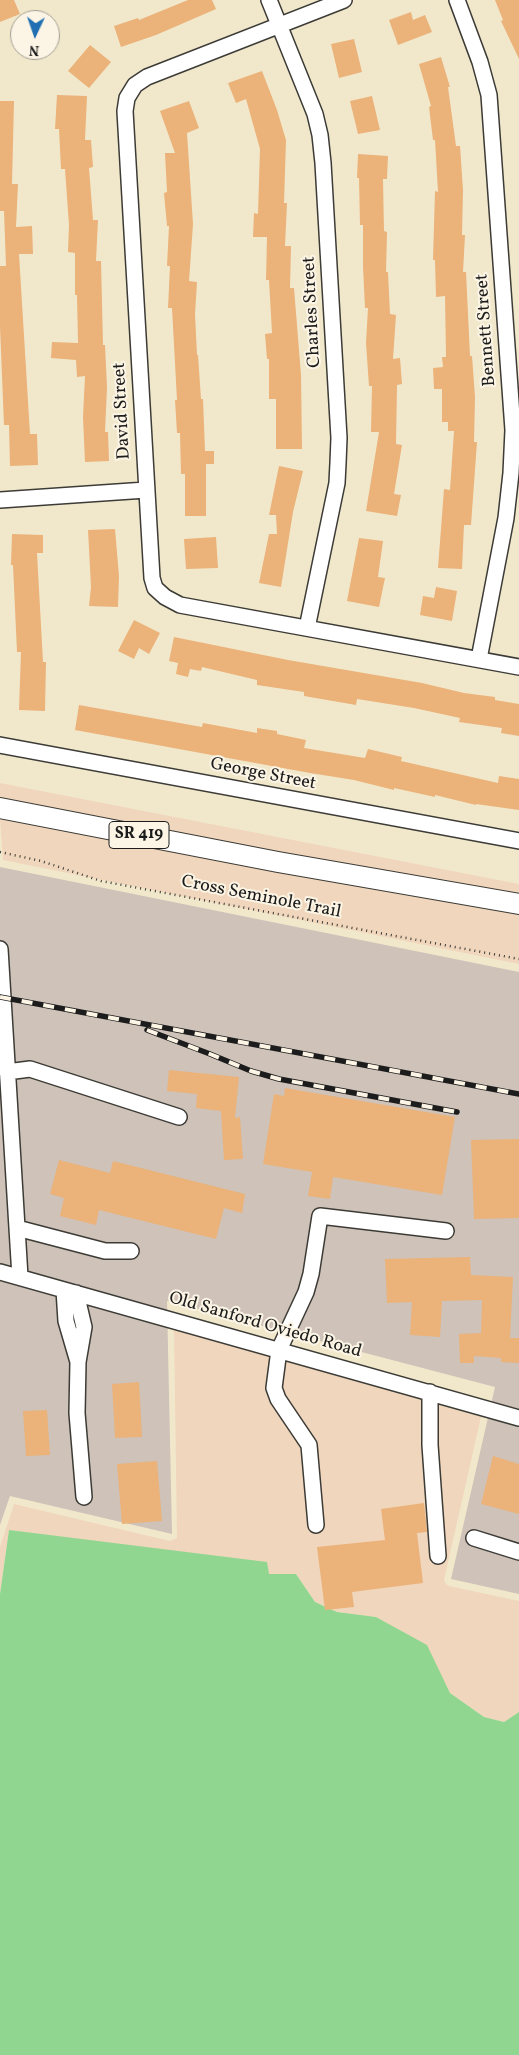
<!DOCTYPE html>
<style>
body{margin:0}
#map{position:relative;width:519px;height:2055px;overflow:hidden;background:#f1e8cc;font-family:Vollkorn,serif}
canvas{display:block}
.north{position:absolute;left:10px;top:10px;width:50px;height:50px;box-sizing:border-box;background:#fcf5e5;border:1px solid #a29e95;border-radius:50%;rotate:183deg;font-size:14px;font-weight:700;line-height:20px;text-align:center;color:#1c1c1c}
.north::after{content:'';display:block;margin:auto;width:18px;height:22px;background:#1f6fb2;clip-path:polygon(50% 0,100% 100%,50% 72%,0 100%)}
</style>
<div id="map">
<canvas width="519" height="2055"></canvas>
<div class="north">N</div>
</div>
<script>
const g = document.querySelector('canvas').getContext('2d');
g.lineJoin = 'round';
function fillPath(path, color) { g.fillStyle = color; g.fill(path, 'evenodd'); }
const shape = rows => new Path2D(rows.map(r => 'M' + r).join(''));
function strokePath(path, color, width, dash) { g.strokeStyle = color; g.lineWidth = width; g.lineCap = dash ? 'butt' : 'round'; g.setLineDash(dash || []); g.stroke(path); }
function label(font, color, halo, rows, align = 'center') {
  g.font = font + ' Vollkorn,serif'; g.lineWidth = 4; g.setLineDash([]); g.textBaseline = 'middle'; g.strokeStyle = halo; g.fillStyle = color; for (const [text, x, y, turn = 0] of rows) {
    g.save(); g.translate(x, y); g.rotate((+turn || 0) * Math.PI / 180); g.textAlign = isNaN(turn) ? turn : align; if (halo) g.strokeText(text, 0, 0); g.fillText(text, 0, 0); g.restore();
  }
}
const built = shape([
 [0,783,519,884,519,896,348,866,0,799],
 [0,817,352,885,519,914,519,964,3,860],
 [174,1329,481,1417,444,1580,446,1584,449,1586,519,1601,519,1712,504,1722,484,1717,450,1693,426,1645,376,1617,337,1612,315,1602,296,1574,269,1574,9,1530,0,1594,0,1547,14,1504,170,1541,177,1538]
]);
const industrial = shape([
 [0,867,519,972,519,1594,451,1579,495,1387,167,1301,172,1534,10,1496,0,1525]
]);
const green = shape([
 [9,1530,267,1562,269,1574,296,1574,315,1602,337,1612,376,1617,427,1645,450,1693,484,1717,504,1722,519,1712,519,2055,0,2055,0,1594]
]);
const building = shape([
 [0,0,14,0,20,14,0,22],
 [188,0,212,0,216,9,156,35,121,47,114,26,138,18,139,20],
 [495,0,519,0,519,59,501,21,503,20],
 [411,12,413,20,425,15,432,32,398,45,389,20],
 [354,39,362,72,339,78,331,44],
 [90,45,111,62,89,88,68,71],
 [441,57,450,87,448,87,456,146,460,146,463,190,462,235,465,235,463,272,466,272,470,356,472,356,475,397,474,442,477,442,471,525,464,525,462,569,438,568,444,489,450,490,454,431,448,431,448,422,442,422,442,389,434,389,433,368,443,367,442,357,446,357,445,296,436,297,435,260,433,260,435,191,438,192,435,140,433,140,429,107,431,106,419,64],
 [262,71,277,110,286,140,284,203,287,203,285,246,291,246,290,288,294,288,301,375,302,449,276,449,276,399,269,399,269,359,267,359,265,334,272,333,269,280,266,280,267,237,253,237,254,213,258,214,260,149,246,99,236,103,228,83],
 [57,95,87,96,85,140,91,140,93,167,89,168,93,220,98,220,96,261,101,261,103,345,105,345,107,387,105,432,108,432,109,461,85,462,83,417,85,376,77,377,76,360,51,358,52,342,78,343,77,295,75,295,75,253,68,252,69,225,65,169,61,169,59,129,55,129],
 [372,96,380,130,358,134,350,101],
 [0,101,14,101,12,184,18,184,16,227,32,226,33,254,19,254,30,434,37,434,38,465,10,466,9,425,4,425,0,326,0,266,6,266,4,211,0,211],
 [189,101,199,128,187,133,193,224,189,281,197,282,195,314,197,355,198,355,201,399,203,399,205,451,214,451,214,464,206,464,206,516,185,516,185,474,181,474,180,433,177,433,175,400,177,400,172,308,168,308,170,266,167,266,169,226,167,226,164,193,167,192,165,153,175,153,160,111],
 [358,154,388,156,387,179,383,179,384,231,387,232,386,272,388,272,390,314,396,315,393,359,400,358,402,384,397,385,396,444,402,445,394,494,401,495,397,516,366,511,379,432,371,432,372,386,369,386,366,343,368,308,365,308,363,266,363,225,360,225,359,178,357,178],
 [279,466,303,471,293,512,281,587,259,583,269,534,277,534,276,515,269,515],
 [115,529,119,576,118,607,89,606,91,587,88,530],
 [12,534,43,535,43,553,37,553,43,662,46,662,45,711,19,710,21,652,17,652,13,565,11,565],
 [216,537,218,568,186,569,184,539],
 [359,538,383,541,378,577,385,578,379,607,347,601],
 [436,587,457,591,452,621,420,615,423,596,434,598],
 [134,620,160,633,149,654,139,648,134,659,118,651],
 [174,637,288,660,422,683,464,693,495,697,495,700,519,704,519,736,501,733,502,728,459,722,460,718,414,708,357,699,356,705,304,696,304,692,257,685,257,680,202,667,201,671,190,669,188,677,176,674,178,663,169,661],
 [79,705,202,727,203,723,257,733,257,728,277,731,277,734,306,740,304,748,365,758,368,749,402,757,401,761,498,783,499,776,519,779,519,810,476,804,476,805,435,795,435,797,394,788,394,790,354,780,310,773,75,730],
 [169,1070,239,1077,235,1118,240,1117,243,1159,224,1160,221,1111,196,1108,197,1094,167,1091],
 [285,1088,455,1117,442,1195,333,1177,330,1199,308,1196,312,1172,263,1164,274,1094,284,1096],
 [519,1139,519,1218,474,1219,471,1140],
 [59,1160,110,1173,113,1161,245,1194,242,1213,224,1208,216,1239,99,1210,96,1225,60,1216,64,1198,50,1194],
 [470,1257,471,1275,513,1277,510,1338,519,1338,519,1363,501,1362,501,1358,474,1356,474,1363,460,1363,459,1334,481,1333,482,1300,442,1301,440,1337,410,1335,412,1302,387,1303,385,1259],
 [139,1382,142,1437,115,1438,112,1384],
 [47,1410,50,1455,26,1456,23,1411],
 [493,1456,519,1464,519,1514,481,1504],
 [157,1461,162,1521,122,1524,117,1464],
 [424,1503,427,1532,417,1533,423,1583,352,1592,354,1607,325,1610,317,1547,385,1540,381,1509]
]);
const path = shape([
 [0,852,41,861,101,881,519,959]
]);
const minor = shape([
 [269,0,315,114,320,135,323,163,339,438,338,463,337,483,307,628],
 [344,0,147,77,135,85,127,98,125,111,152,578,155,588,165,597,180,605,519,667],
 [457,0,480,62,489,95,513,430,511,473,506,518,479,659],
 [0,500,146,490],
 [0,745,519,841],
 [0,949,20,1277],
 [7,1072,30,1069,179,1117],
 [17,1228,105,1251,131,1251],
 [0,1272,519,1418],
 [64,1290,66,1321,78,1362,84,1327,76,1293],
 [78,1362,77,1413,84,1497],
 [430,1392,430,1445,438,1556],
 [316,1525,309,1445,278,1399,274,1388,279,1350,306,1292,311,1274,320,1216,446,1231],
 [474,1538,519,1552]
]);
const major = shape([
 [0,808,278,862,519,904]
]);
const rail = shape([
 [0,997,519,1094],
 [147,1030,210,1054,251,1071,279,1079,457,1112]
]);
const shields = [
 [139,835,60]
];
const shieldNames = [
 ["SR 419",139,835]
];
const streetNames = [
 ["Charles Street",313,312,-93],
 ["Bennett Street",487,330,-94],
 ["David Street",123,411,-93],
 ["George Street",263,775,11],
 ["Cross Seminole Trail",261,898,11],
 ["Old Sanford Oviedo Road",265,1326,16]
];
fillPath(built, '#f0d6bc');
fillPath(industrial, '#cec2b9');
fillPath(green, '#91d690');
fillPath(building, '#ebb279');
strokePath(minor, '#3c3b36', 18);
strokePath(major, '#3c3b36', 22);
strokePath(path, '#3c3b36', 2.5, [1, 4]);
strokePath(minor, '#fff', 15);
strokePath(major, '#fff', 20);
strokePath(rail, '#1c1c1c', 5.5);
strokePath(rail, '#fcf5e5', 4, [11]);
for (const [x, y, w] of shields) { const box = new Path2D(); box.roundRect(x - w / 2, y - 13.5, w, 27, 4); g.fillStyle = '#fcf5e5'; g.fill(box); strokePath(box, '#1c1c1c', 1); }
label('bold 16px', '#1c1c1c', null, shieldNames);
label('18px', '#1c1c1c', '#fcf5e5', streetNames);
</script>
